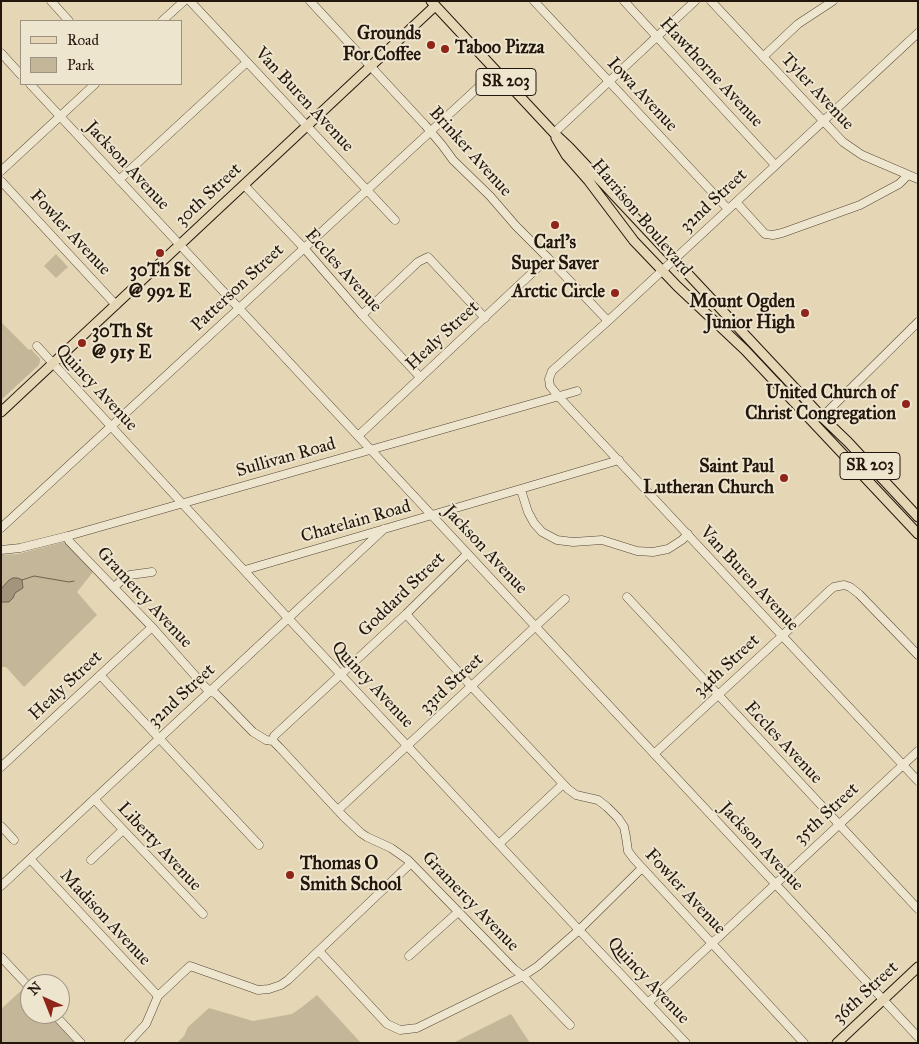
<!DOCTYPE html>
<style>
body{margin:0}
#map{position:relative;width:919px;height:1044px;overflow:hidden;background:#e5d7b5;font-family:"IM FELL Great Primer",serif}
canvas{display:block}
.frame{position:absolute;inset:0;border:2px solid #23160c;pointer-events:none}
.legend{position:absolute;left:20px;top:20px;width:162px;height:65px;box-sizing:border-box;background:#eee5cf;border:1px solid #9d9281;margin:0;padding:6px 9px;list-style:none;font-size:15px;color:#23160c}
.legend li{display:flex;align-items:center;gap:10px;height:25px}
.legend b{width:25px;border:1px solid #9d9281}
.north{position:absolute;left:20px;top:974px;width:50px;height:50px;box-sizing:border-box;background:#eee5cf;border:1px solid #9d9281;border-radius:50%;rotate:316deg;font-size:14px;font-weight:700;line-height:20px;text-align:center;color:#23160c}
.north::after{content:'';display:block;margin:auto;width:18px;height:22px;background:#8f2418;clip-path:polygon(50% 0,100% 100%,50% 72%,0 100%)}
</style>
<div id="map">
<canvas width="919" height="1044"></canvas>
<div class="frame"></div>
<ul class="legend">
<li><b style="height:6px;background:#e5d7b5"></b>Road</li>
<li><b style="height:14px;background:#c4b698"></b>Park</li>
</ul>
<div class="north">N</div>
</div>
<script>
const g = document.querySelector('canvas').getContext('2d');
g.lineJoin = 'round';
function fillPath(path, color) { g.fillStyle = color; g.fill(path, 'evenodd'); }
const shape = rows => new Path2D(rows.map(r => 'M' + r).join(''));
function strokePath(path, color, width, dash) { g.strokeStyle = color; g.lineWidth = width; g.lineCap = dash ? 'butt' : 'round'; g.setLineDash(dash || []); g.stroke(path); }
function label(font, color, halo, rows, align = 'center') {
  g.font = font + ' "IM FELL Great Primer",serif'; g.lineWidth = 4; g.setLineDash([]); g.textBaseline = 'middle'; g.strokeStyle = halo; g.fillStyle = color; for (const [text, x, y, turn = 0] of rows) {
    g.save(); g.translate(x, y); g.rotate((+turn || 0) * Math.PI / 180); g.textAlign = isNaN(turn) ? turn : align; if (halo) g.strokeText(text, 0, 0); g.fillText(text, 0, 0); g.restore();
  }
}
const green = shape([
 [56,254,68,267,56,278,44,266],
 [1,322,29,350,31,349,40,359,40,361,39,365,1,400],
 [64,542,66,543,93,572,77,592,97,615,24,687,6,667,1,667,1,555,18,554],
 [24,988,30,994,30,1014,48,1014,75,1043,1,1043,1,1009],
 [317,995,361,1043,177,1043,184,1036,188,1027,209,1008,253,1021,292,1014,302,1007],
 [511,1014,530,1043,453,1043]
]);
const water = shape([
 [13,578,18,578,22,580,23,588,15,593,13,598,9,602,1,602,1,589,9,580,13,578]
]);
const stream = shape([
 [22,580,34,576,69,582,74,581]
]);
const minor = shape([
 [51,1,69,21],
 [190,1,395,220],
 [310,1,425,125,442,145,453,160,490,196,516,226,548,258,608,321],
 [534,1,728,209],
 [624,1,775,165],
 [711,1,843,142,862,155,918,179],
 [162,21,184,1],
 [918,33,608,321,552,371,549,379,550,386,559,397,918,781],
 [1,53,21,75],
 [763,57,798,24,833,1],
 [30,84,918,1037],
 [554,133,695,1],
 [1,171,95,84],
 [119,180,247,62],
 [1,181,116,305],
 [244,185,304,248,362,315,420,377],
 [736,202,765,234,773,235,782,233,860,205,899,184,908,175],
 [362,315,418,262,428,257,485,318],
 [37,346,288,618,579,930,686,1043],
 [822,417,918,322],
 [358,436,548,258],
 [521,490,528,512,534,523,542,532,557,540,573,542,602,540,637,551,653,552,668,549,682,540,688,534],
 [1,528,496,71],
 [68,536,69,541,152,627,206,688,216,694,253,732,266,740,273,741,280,748,343,816,361,833,367,837,391,848,408,860,514,969,523,976,570,1025],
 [1,550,20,548,68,536,577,391],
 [245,570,619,460],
 [114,587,121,581,130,575,152,572],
 [627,597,918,909],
 [406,614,472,687,568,789,576,795,598,800,607,807,618,818,624,827,626,837,628,851,634,859,804,1043],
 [100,675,259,845],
 [273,741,274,736,406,614,467,554],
 [654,754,782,636,830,590,834,587,844,585,850,587,859,594,918,655],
 [1,767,152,627],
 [94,799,203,914],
 [338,810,565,599],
 [1,826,14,840],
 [499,844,563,784],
 [30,859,158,996],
 [91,860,123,830],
 [1,886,384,529],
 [319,951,387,1024,400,1030,417,1028,523,976,538,966,579,930,642,868],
 [409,956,458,912],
 [1,957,30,988],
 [648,1003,918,751],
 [54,1014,81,1043],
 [128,1043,146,1024,158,996,190,966,258,990,269,989,281,985,288,980,411,863]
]);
const major = shape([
 [431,1,554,133,569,147,822,417,848,442,918,517],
 [556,138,566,155,588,180,634,241,677,286,745,350,918,534],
 [1,412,435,6],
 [837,1043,918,967]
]);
const markers = [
 [431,45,5,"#8f2418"],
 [445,49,5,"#8f2418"],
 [555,225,5,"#8f2418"],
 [160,253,5,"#8f2418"],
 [615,293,5,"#8f2418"],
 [805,313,5,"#8f2418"],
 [82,343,5,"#8f2418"],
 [906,404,5,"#8f2418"],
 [784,478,5,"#8f2418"],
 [290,875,5,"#8f2418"]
];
const shields = [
 [506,82,60],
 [870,466,60]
];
const shieldNames = [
 ["SR 203",506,82],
 ["SR 203",870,466]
];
const poiNames = [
 ["Grounds",421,35],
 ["For Coffee",421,56],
 ["Taboo Pizza",455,49,"left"],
 ["Carl's",555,244,"center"],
 ["Super Saver",555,265,"center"],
 ["30Th St",160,272,"center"],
 ["@ 992 E",160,293,"center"],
 ["Arctic Circle",605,293],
 ["Mount Ogden",795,303],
 ["Junior High",795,324],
 ["30Th St",92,333,"left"],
 ["@ 915 E",92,354,"left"],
 ["United Church of",896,394],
 ["Christ Congregation",896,415],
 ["Saint Paul",774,468],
 ["Lutheran Church",774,489],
 ["Thomas O",300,865,"left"],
 ["Smith School",300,886,"left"]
];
const streetNames = [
 ["Hawthorne Avenue",711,73,47],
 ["Tyler Avenue",817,92,47],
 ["Iowa Avenue",642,95,47],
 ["Van Buren Avenue",304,100,47],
 ["Brinker Avenue",470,152,48],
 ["Jackson Avenue",127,166,47],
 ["30th Street",209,195,-43],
 ["32nd Street",714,201,-43],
 ["Harrison Boulevard",641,218,50],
 ["Fowler Avenue",70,233,47],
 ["Eccles Avenue",343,271,48],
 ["Patterson Street",238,288,-43],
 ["Healy Street",443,336,-43],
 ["Quincy Avenue",96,388,47],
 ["Sullivan Road",286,458,-16],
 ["Chatelain Road",356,522,-16],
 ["Jackson Avenue",485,550,47],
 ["Van Buren Avenue",749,579,47],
 ["Goddard Street",402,595,-44],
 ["Gramercy Avenue",144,598,47],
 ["34th Street",727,666,-43],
 ["33rd Street",452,684,-43],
 ["Quincy Avenue",372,685,47],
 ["Healy Street",66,686,-43],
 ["32nd Street",182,696,-43],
 ["Eccles Avenue",783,743,47],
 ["35th Street",827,814,-43],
 ["Liberty Avenue",159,847,47],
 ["Jackson Avenue",761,847,47],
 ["Fowler Avenue",685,892,47],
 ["Gramercy Avenue",470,902,46],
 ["Madison Avenue",105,918,47],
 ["Quincy Avenue",648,981,47],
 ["36th Street",866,993,-43]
];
fillPath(green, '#c4b698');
fillPath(water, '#a3957c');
strokePath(water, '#70624f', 1);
strokePath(stream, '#70624f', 1);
strokePath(minor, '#544636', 9);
strokePath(major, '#23160c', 11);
strokePath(minor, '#eee5cf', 8);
strokePath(major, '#e5d7b5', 9);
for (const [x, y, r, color] of markers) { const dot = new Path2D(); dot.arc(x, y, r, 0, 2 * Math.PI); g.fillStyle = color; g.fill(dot); strokePath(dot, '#eee5cf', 2); }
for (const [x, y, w] of shields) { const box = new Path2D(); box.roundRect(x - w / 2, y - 13.5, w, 27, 4); g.fillStyle = '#eee5cf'; g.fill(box); strokePath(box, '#23160c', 1); }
label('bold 16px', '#23160c', null, shieldNames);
label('bold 18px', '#23160c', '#eee5cf', poiNames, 'right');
label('18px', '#23160c', '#eee5cf', streetNames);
</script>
